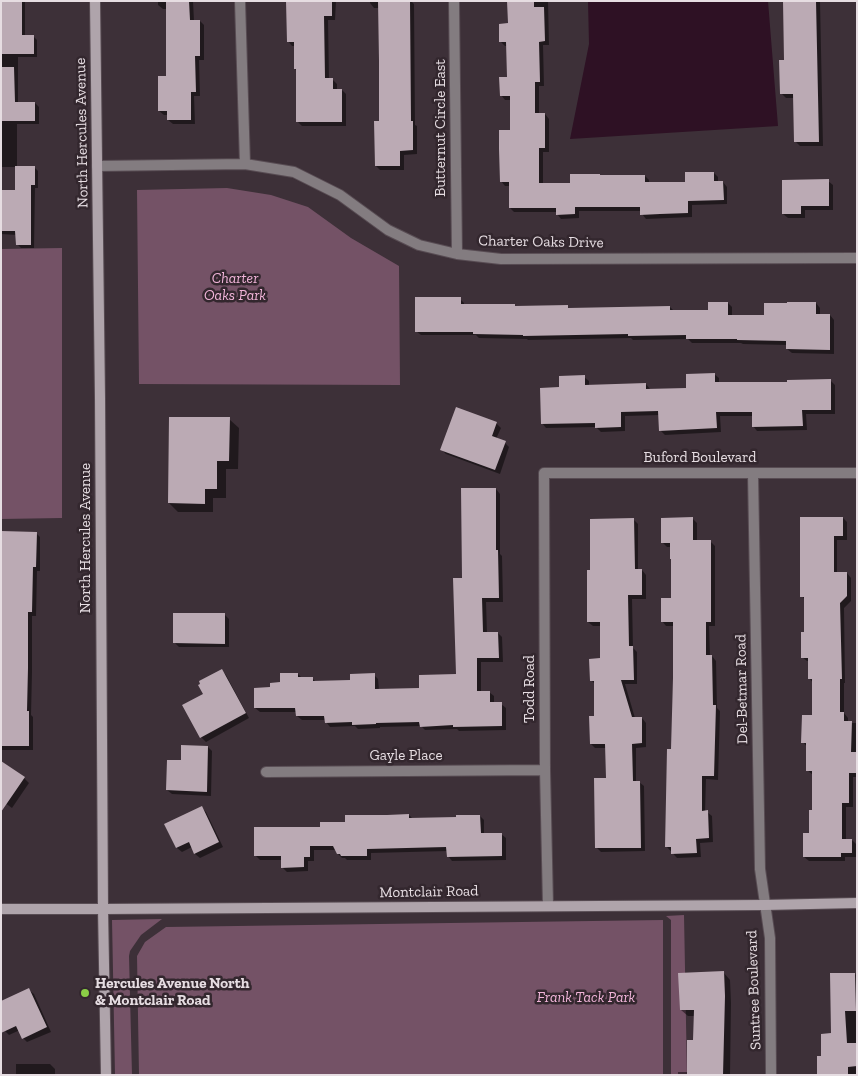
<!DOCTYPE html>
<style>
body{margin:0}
#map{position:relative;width:858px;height:1076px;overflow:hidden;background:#3d3038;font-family:"Zilla Slab",serif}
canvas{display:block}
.frame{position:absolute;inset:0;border:2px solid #e6dde2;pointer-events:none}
</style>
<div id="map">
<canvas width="858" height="1076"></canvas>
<div class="frame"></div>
</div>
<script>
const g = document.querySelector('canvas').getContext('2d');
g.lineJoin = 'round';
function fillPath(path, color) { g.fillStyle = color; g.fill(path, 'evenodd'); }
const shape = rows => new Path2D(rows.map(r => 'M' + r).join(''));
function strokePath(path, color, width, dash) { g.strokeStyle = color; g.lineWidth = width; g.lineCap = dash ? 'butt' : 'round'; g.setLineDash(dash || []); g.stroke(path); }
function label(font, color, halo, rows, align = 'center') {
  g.font = font + ' "Zilla Slab",serif'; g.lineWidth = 5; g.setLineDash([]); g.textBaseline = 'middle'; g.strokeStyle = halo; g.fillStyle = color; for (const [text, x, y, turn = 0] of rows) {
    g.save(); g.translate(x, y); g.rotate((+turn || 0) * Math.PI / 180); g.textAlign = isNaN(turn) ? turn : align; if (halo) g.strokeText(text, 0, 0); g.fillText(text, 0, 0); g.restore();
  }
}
const green = shape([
 [227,188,271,195,308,207,351,238,399,266,400,385,139,384,137,190],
 [62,248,62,518,1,519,1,249],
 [684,915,687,1075,671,1075,671,920,666,916],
 [162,919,141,935,130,951,129,956,132,1075,115,1075,112,920],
 [663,920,663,1075,139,1075,137,956,145,942,166,927]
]);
const water = shape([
 [588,1,768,1,778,126,570,139,589,44]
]);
const shadow = shape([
 [1,1,25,1,25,36,33,36,37,40,37,57,18,57,18,103,35,103,39,107,39,124,17,124,17,167,34,167,38,171,38,188,35,188,34,248,21,248,17,244,17,235,1,234,1,192,16,192,16,167,1,167],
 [158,1,193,1,194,21,200,21,204,25,204,60,199,60,200,96,194,96,195,124,173,124,168,120,168,115,164,115,159,111,167,77,166,9,163,9,158,5],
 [287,1,336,1,335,20,328,20,329,79,332,79,337,84,337,90,342,90,346,94,346,126,302,126,297,121,297,71,295,69,295,46,292,46,288,41],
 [370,1,411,1,414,4,415,125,417,126,417,154,404,155,404,170,380,170,376,166,380,122,379,8,374,8,370,3],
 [509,1,548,1,549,45,543,45,544,86,539,86,539,114,545,114,549,119,549,152,543,152,543,184,571,184,601,176,645,176,649,180,649,183,686,183,714,173,718,177,718,183,723,182,727,187,727,204,692,205,692,217,646,219,642,214,642,211,579,211,579,218,561,219,557,214,557,212,514,212,510,208,510,186,505,186,501,181,511,131,511,100,505,100,501,95,508,79,508,46,505,46,501,42,509,24],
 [784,1,820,1,823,146,800,146,796,142,795,98,786,98,782,94,786,61],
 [828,181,833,185,833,210,805,210,805,218,788,218,783,214],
 [460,299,464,303,464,305,516,307,567,307,570,309,670,307,674,311,709,311,728,303,732,307,732,317,765,317,816,303,820,308,820,315,830,315,834,320,834,354,792,353,787,349,787,345,743,344,741,343,692,343,688,339,633,340,631,338,528,340,527,339,479,338,476,335,421,335,416,331],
 [714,374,719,378,719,383,789,383,830,380,835,385,835,414,806,414,807,430,757,431,753,426,753,416,720,416,721,432,665,435,660,430,660,415,625,416,625,431,601,432,596,427,546,428,542,423,560,389,584,377,589,381,589,386,646,384,650,389,650,390,688,389],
 [229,419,239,428,238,469,226,469,226,498,213,498,213,512,178,512,169,503],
 [496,423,501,428,496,439,505,443,509,447,500,474,446,454,441,449],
 [496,489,500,494,500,554,502,556,503,602,486,602,487,633,498,633,502,637,503,662,481,662,481,692,489,692,494,696,494,704,501,704,506,708,506,730,459,731,457,729,425,730,421,726,380,727,380,728,358,729,355,726,330,727,326,722,326,720,302,720,297,716,297,712,260,712,255,708,271,689,298,674,302,678,312,678,316,682,352,682,374,675,378,679,379,690,421,689,457,675,463,579],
 [692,518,697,523,697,541,710,541,715,546,715,626,709,626,710,656,712,656,716,661,717,708,720,711,718,780,706,779,705,812,707,812,712,816,713,842,700,843,701,857,677,858,667,847,672,750,674,626,666,626,662,621,672,600,672,547,667,547,663,543],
 [843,518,847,522,847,540,837,540,837,573,847,573,851,578,851,601,844,608,845,683,844,683,844,713,848,718,848,723,857,723,857,777,853,777,853,807,846,807,846,840,852,840,856,844,856,857,845,857,845,861,809,861,804,857,811,834,813,812,813,775,807,770,807,747,803,742,813,716,813,683,810,679,810,661,807,661,802,657,805,633,805,600,802,596],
 [634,520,638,524,638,570,642,570,646,575,646,599,632,599,633,648,637,652,637,684,625,684,635,718,642,718,646,723,646,747,636,748,636,782,639,782,644,786,645,851,601,852,597,848,607,779,607,748,595,748,591,744,595,718,595,684,591,680,601,660,601,626,593,626,588,622,591,571],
 [1,533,36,533,40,537,40,571,37,571,36,616,32,616,32,673,31,715,33,717,33,750,1,750],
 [224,614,229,619,229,647,179,647,174,642],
 [222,671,226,675,249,718,206,742,201,737,184,706,205,695],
 [208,747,212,751,211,796,172,794,167,790,182,761],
 [1,763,24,778,29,783,12,808,1,800],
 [201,807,206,812,223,847,200,858,195,854,192,847,182,852,177,848,166,825],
 [409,815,413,819,458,818,480,816,484,820,484,834,501,834,506,838,506,860,452,861,448,856,448,851,371,853,371,860,347,860,345,858,342,858,338,854,336,850,314,850,314,861,308,861,308,871,287,872,282,867,282,860,260,860,256,856,321,828,346,823],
 [724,973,730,980,731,1003,730,1075,678,1075,678,1072,688,1072,694,1042,695,1016,688,1016,681,1010],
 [855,974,857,976,857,1075,818,1075,822,1057],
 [29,990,34,994,51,1032,27,1042,23,1038,20,1030,9,1035,5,1031],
 [16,1064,50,1064,55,1069,55,1075,16,1075]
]);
const building = shape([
 [1,1,22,1,22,35,34,35,34,54,1,54],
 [166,1,189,1,190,20,200,20,200,56,195,56,196,92,191,92,191,120,167,120,167,111,158,111,158,76,166,76],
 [286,1,332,1,332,16,324,16,325,78,333,78,333,89,342,89,342,122,296,122,296,69,294,69,294,42,287,42],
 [378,1,410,1,411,121,413,121,413,150,400,151,400,166,375,166,374,121,379,121,379,61],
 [507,1,534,1,534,7,544,7,545,41,539,42,540,82,535,82,535,113,545,113,545,148,539,148,539,183,570,183,570,174,600,174,600,175,645,175,645,182,685,182,685,172,714,172,714,181,723,181,724,200,688,201,688,213,660,214,640,215,640,207,575,207,575,214,556,215,556,208,509,208,509,182,500,182,499,149,499,130,510,130,510,96,500,96,499,77,507,77,506,42,499,42,499,24,508,23],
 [783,1,816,1,819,142,794,142,793,94,780,94,779,60,784,60],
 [1,67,14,67,15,102,35,102,35,121,1,121],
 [15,166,35,166,35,185,31,185,31,245,16,245,15,231,1,231,1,190,15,190],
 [829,179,829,206,801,206,801,214,782,214,782,180],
 [415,297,461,297,461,304,515,304,515,306,568,305,568,308,670,306,670,310,708,310,708,302,728,302,728,315,764,315,764,303,787,303,787,302,816,302,816,314,830,314,830,350,786,349,786,341,737,340,737,339,686,339,686,335,628,336,628,334,523,336,523,335,473,334,473,332,415,332],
 [715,373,715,382,787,382,787,380,831,379,831,410,802,410,803,426,752,427,752,412,716,412,717,428,659,431,658,411,621,412,621,427,595,428,595,423,541,424,540,388,559,387,559,376,585,375,585,385,646,383,646,389,686,388,686,374],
 [456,407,497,422,492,436,506,441,495,470,440,450],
 [169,417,230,417,229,461,217,461,217,489,205,489,205,504,168,503],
 [461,488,496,488,496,550,498,550,499,598,482,598,483,632,498,632,499,658,477,658,477,691,490,691,490,702,502,702,502,726,453,727,453,725,420,727,419,722,376,723,376,724,352,725,352,722,325,723,324,716,296,716,295,708,254,708,254,688,270,687,270,683,280,682,280,673,298,673,298,677,313,677,313,681,350,680,350,674,375,673,375,689,419,688,419,675,456,674,453,578,462,578],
 [693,517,693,540,711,540,711,622,706,622,706,655,712,655,713,705,716,705,714,776,702,776,702,811,708,810,709,838,696,839,697,853,671,854,671,847,665,847,667,749,671,749,673,678,673,622,661,622,661,598,671,598,671,559,670,559,670,543,661,543,661,518],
 [800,517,843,517,843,536,834,536,834,572,847,572,847,596,840,603,842,679,840,679,840,712,844,712,844,721,852,721,851,752,857,752,857,773,849,773,849,803,842,803,842,839,852,839,852,853,841,853,841,857,803,857,803,833,809,833,809,810,812,810,812,771,806,771,806,743,801,743,802,715,812,715,812,679,808,679,808,658,801,658,801,632,804,632,804,597,800,597],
 [634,518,635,569,642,569,642,595,628,595,629,646,633,646,634,680,621,680,632,717,642,717,642,743,632,744,633,781,640,781,641,848,595,848,594,778,606,778,605,744,590,744,589,716,594,716,594,681,590,681,589,659,600,658,600,622,587,622,587,570,590,570,590,519],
 [1,531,37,532,36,567,33,567,32,612,28,612,28,668,27,711,29,711,29,746,1,746],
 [173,613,225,613,225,644,173,643],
 [222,669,246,713,200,738,182,705,203,694,198,685,200,684,199,681],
 [181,745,208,746,207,792,166,790,167,760,181,760],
 [1,761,25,777,1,812],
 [202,806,219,842,194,854,189,842,176,848,164,824],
 [409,814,409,818,456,817,456,815,480,815,481,833,502,833,502,856,447,857,446,847,367,849,367,856,341,856,340,854,337,854,333,846,310,846,310,857,304,857,304,867,281,868,281,856,254,856,254,827,320,827,320,822,345,822,345,815,387,815],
 [724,971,725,996,723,1075,687,1075,687,1040,693,1040,694,1010,680,1010,678,973],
 [830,973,855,973,856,1011,845,1011,847,1043,857,1043,857,1066,848,1067,848,1075,817,1075,817,1056,821,1056,821,1034,831,1033],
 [29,988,47,1027,22,1039,16,1026,1,1033,1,1001]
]);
const street = shape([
 [240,1,245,164],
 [454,1,457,254],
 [97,166,245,164,294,172,340,195,388,230,419,245,457,254,501,259,857,258],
 [753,474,760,869,770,938,771,1075],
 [266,772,545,770],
 [548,905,545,770,544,473,857,473]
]);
const secondary = shape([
 [95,1,100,398,103,909,106,1075],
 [1,909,103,909,764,905,857,903]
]);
const markers = [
 [85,993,5,"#8bce46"]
];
const streetNames = [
 ["Butternut Circle East",441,128,-90],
 ["North Hercules Avenue",82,133,-91],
 ["Charter Oaks Drive",541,242,1],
 ["Buford Boulevard",700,458],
 ["North Hercules Avenue",86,538,-90],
 ["Todd Road",530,689,-90],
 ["Del-Betmar Road",742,689,-91],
 ["Gayle Place",406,756],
 ["Montclair Road",429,892,-1],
 ["Suntree Boulevard",754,990,-92]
];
const parkNames = [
 ["Charter",235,279],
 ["Oaks Park",235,296],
 ["Frank Tack Park",586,998]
];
const poiNames = [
 ["Hercules Avenue North",95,984],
 ["& Montclair Road",95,1001]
];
fillPath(green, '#745266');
fillPath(water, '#2e1124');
fillPath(shadow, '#0007');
fillPath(building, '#bbaab4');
strokePath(street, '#584c53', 12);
strokePath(secondary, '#584c53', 12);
strokePath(street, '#837c80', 10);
strokePath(secondary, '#afa4ab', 10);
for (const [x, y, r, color] of markers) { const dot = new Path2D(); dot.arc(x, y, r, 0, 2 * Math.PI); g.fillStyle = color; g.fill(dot); strokePath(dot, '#33272e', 2); }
label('15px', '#e6dde2', '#33272e', streetNames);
label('italic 15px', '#f2b5da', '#33272e', parkNames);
label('bold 15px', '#e6dde2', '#33272e', poiNames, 'left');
</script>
